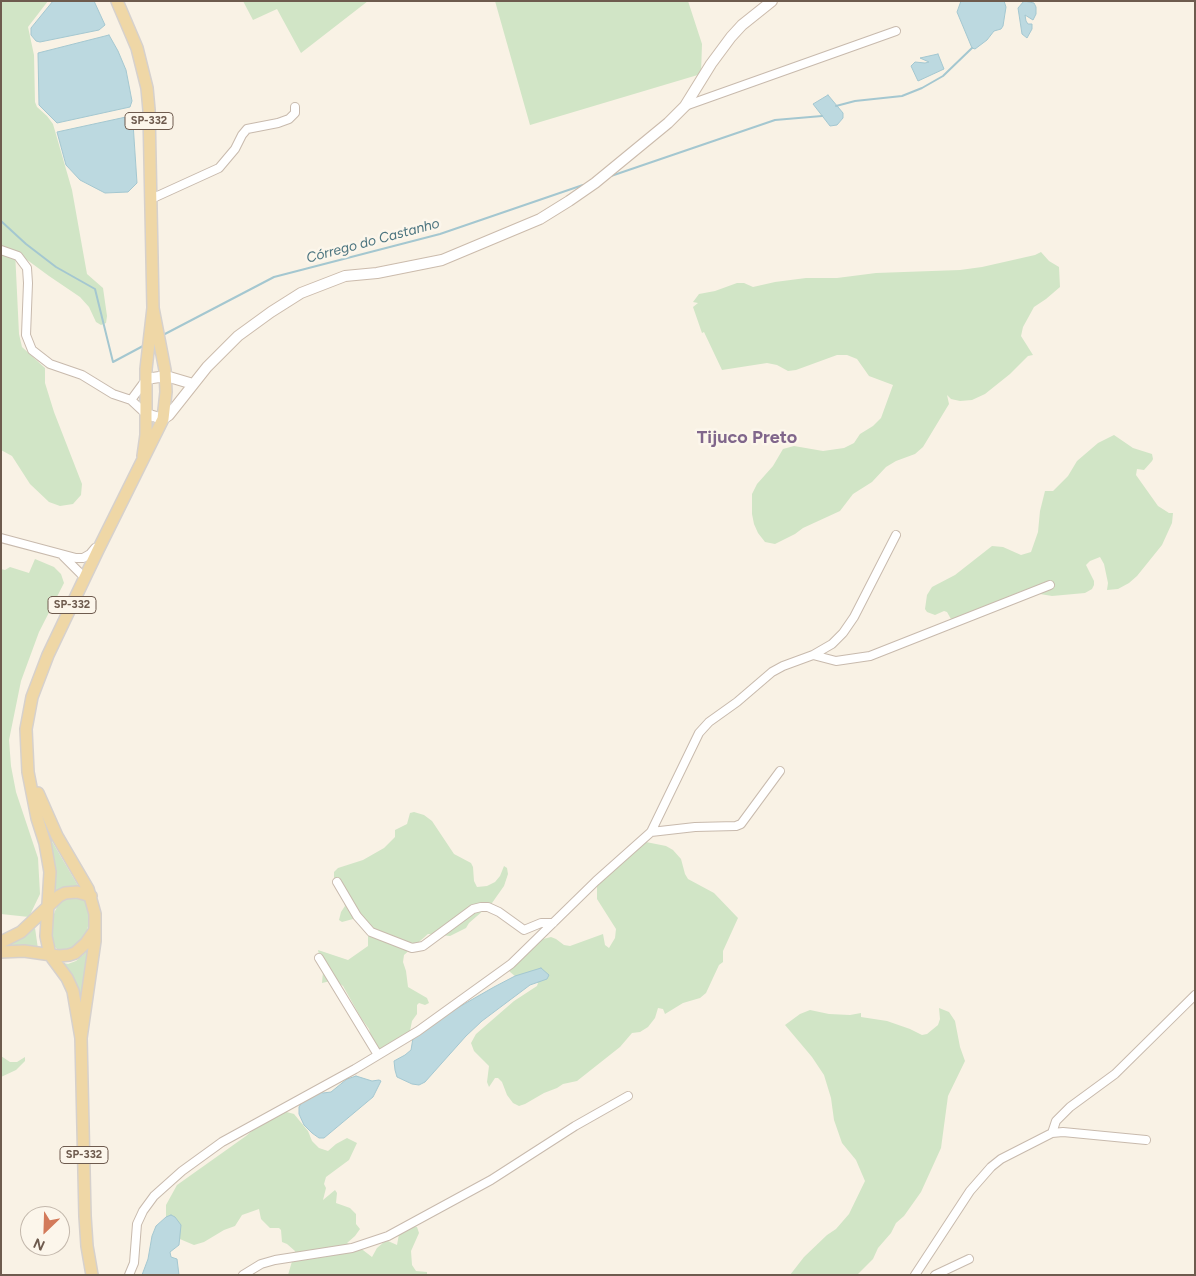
<!DOCTYPE html>
<meta charset="utf-8">
<style>
body{margin:0}
#map{position:relative;width:1196px;height:1276px;overflow:hidden;background:#f9f2e5;font-family:Figtree,sans-serif}
canvas{display:block}
.frame{position:absolute;inset:0;border:2px solid #6e5b4e;pointer-events:none}
.north{position:absolute;left:20px;top:1206px;width:50px;height:50px;box-sizing:border-box;background:#fcf6eb;border:1px solid #c3b8ac;border-radius:50%;rotate:204deg;font-size:14px;font-weight:700;line-height:20px;text-align:center;color:#6e5b4e}
.north::after{content:'';display:block;margin:auto;width:18px;height:22px;background:#d37a5a;clip-path:polygon(50% 0,100% 100%,50% 72%,0 100%)}
</style>
<div id="map">
<canvas width="1196" height="1276"></canvas>
<div class="frame"></div>
<div class="north">N</div>
</div>
<script>
const g = document.querySelector('canvas').getContext('2d');
g.lineJoin = 'round';
function fillPath(path, color) { g.fillStyle = color; g.fill(path, 'evenodd'); }
const shape = rows => new Path2D(rows.map(r => 'M' + r).join(''));
function strokePath(path, color, width, dash) { g.strokeStyle = color; g.lineWidth = width; g.lineCap = dash ? 'butt' : 'round'; g.setLineDash(dash || []); g.stroke(path); }
function label(font, color, halo, rows, align = 'center') {
  g.font = font + ' Figtree,sans-serif'; g.lineWidth = 5; g.setLineDash([]); g.textBaseline = 'middle'; g.strokeStyle = halo; g.fillStyle = color; for (const [text, x, y, turn = 0] of rows) {
    g.save(); g.translate(x, y); g.rotate((+turn || 0) * Math.PI / 180); g.textAlign = isNaN(turn) ? turn : align; if (halo) g.strokeText(text, 0, 0); g.fillText(text, 0, 0); g.restore();
  }
}
const green = shape([
 [1,1,48,1,28,27,34,55,35,102,37,107,47,116,53,124,72,190,87,274,103,288,107,316,106,323,101,325,96,322,89,307,80,297,49,276,15,251,19,334,22,347,45,368,45,383,54,412,82,484,81,495,73,504,60,506,49,502,30,484,12,456,1,450],
 [243,1,368,1,301,53,277,9,253,20],
 [495,1,688,1,702,44,701,74,530,125],
 [1041,252,1049,261,1059,267,1060,287,1046,299,1034,307,1023,327,1021,336,1033,355,1028,356,1010,374,985,394,972,400,960,401,951,399,947,395,949,404,923,447,915,454,896,461,886,467,872,482,853,494,840,511,803,528,795,534,775,544,765,542,758,533,754,524,752,514,752,494,757,484,773,466,783,449,794,446,823,451,844,448,854,443,860,434,873,426,881,418,893,385,869,376,857,359,847,355,837,355,796,370,788,371,777,365,767,363,722,370,704,332,702,333,693,307,698,303,693,302,699,294,715,291,737,283,744,283,753,287,775,282,806,278,837,278,876,273,960,270,982,267,1035,255],
 [1114,435,1133,448,1152,454,1153,459,1152,461,1144,470,1137,469,1136,475,1158,506,1169,513,1173,513,1172,523,1162,545,1137,576,1129,583,1118,589,1107,590,1108,583,1104,564,1100,557,1090,561,1086,565,1094,581,1094,585,1092,589,1085,593,1052,596,1022,591,970,613,951,619,947,612,944,611,935,615,927,612,925,609,927,595,932,587,955,575,992,546,1003,547,1021,555,1031,552,1038,532,1040,511,1045,491,1053,491,1068,476,1077,461,1098,443],
 [35,559,54,567,61,574,64,583,39,632,21,681,9,740,11,766,16,792,38,858,40,894,29,917,1,914,1,569,5,570,10,567,29,573],
 [414,812,424,815,432,821,454,854,471,863,473,867,474,881,477,887,487,886,495,882,500,876,504,866,507,868,508,874,504,886,492,903,469,923,466,928,450,936,428,934,404,955,403,962,406,971,408,987,427,998,429,1003,425,1005,419,1003,417,1005,417,1014,412,1021,410,1031,406,1036,378,1052,373,1043,369,1029,361,1018,343,986,335,980,322,983,323,972,318,950,348,960,368,946,368,933,363,921,353,919,342,922,339,920,341,912,345,906,340,886,334,878,334,872,338,868,363,860,384,848,395,837,395,830,407,824,410,813],
 [47,833,80,889,53,893],
 [646,842,666,846,673,850,681,859,685,874,688,879,714,893,738,918,723,951,723,962,719,965,706,993,700,998,683,1003,665,1014,663,1009,658,1008,655,1018,648,1027,640,1032,632,1033,620,1047,577,1081,563,1084,557,1088,544,1093,525,1104,519,1106,513,1103,507,1095,502,1082,498,1078,495,1078,489,1087,487,1082,489,1066,474,1051,471,1043,476,1034,514,1001,537,986,538,983,536,981,516,977,509,971,511,966,534,944,543,939,551,937,556,939,564,945,570,946,603,934,605,945,609,948,615,938,616,929,597,899,597,886,600,881,639,844],
 [70,895,82,896,90,910,89,921,86,937,73,950,64,952,58,950,53,945,49,929,55,911,59,903],
 [35,928,38,949,1,947,17,939],
 [90,949,80,1010,59,962,68,964,76,961],
 [939,1008,949,1012,955,1021,960,1047,965,1061,948,1096,941,1148,921,1192,904,1216,896,1223,891,1233,878,1248,873,1259,857,1275,790,1275,804,1257,827,1235,836,1229,849,1214,865,1181,856,1160,842,1143,834,1120,831,1098,824,1075,812,1057,785,1025,800,1014,810,1010,829,1014,850,1015,861,1013,861,1017,887,1021,910,1029,922,1035,927,1034,938,1025,940,1019],
 [1,1056,10,1062,17,1062,25,1057,25,1061,16,1070,1,1077],
 [283,1111,294,1114,308,1131,312,1141,319,1148,328,1151,336,1144,347,1138,357,1143,349,1160,326,1177,324,1184,326,1188,323,1200,335,1190,337,1193,336,1203,350,1208,356,1214,356,1224,360,1229,355,1236,347,1243,359,1247,372,1257,377,1248,384,1242,388,1241,397,1245,399,1234,410,1226,417,1227,419,1233,411,1251,412,1265,416,1271,427,1272,427,1275,288,1275,295,1251,287,1244,282,1242,281,1230,279,1228,270,1228,261,1219,259,1209,242,1215,235,1226,224,1230,204,1242,194,1245,175,1237,166,1226,166,1205,177,1185,246,1136,254,1129]
]);
const water = shape([
 [53,1,94,1,105,25,99,30,40,42,36,41,31,35,31,28,53,1],
 [961,1,1004,1,1006,7,1003,26,1001,29,994,31,987,40,975,49,972,48,957,12,961,1],
 [1024,1,1034,3,1036,7,1036,14,1033,20,1025,15,1026,21,1028,24,1032,24,1032,29,1027,38,1022,34,1018,8,1024,1],
 [109,35,118,51,126,70,132,101,130,107,57,123,39,105,38,53,109,35],
 [938,54,944,69,918,81,911,66,915,62,925,63,929,62,920,58,938,54],
 [828,95,843,113,843,118,837,125,830,126,813,104,828,95],
 [126,117,130,119,133,123,137,183,128,192,105,193,80,180,66,165,57,132,126,117],
 [541,968,549,975,547,979,530,985,482,1021,466,1036,425,1082,419,1085,412,1084,397,1077,395,1070,394,1061,405,1055,411,1050,413,1038,452,1011,494,987,515,976,541,968],
 [356,1076,372,1081,379,1080,381,1081,373,1097,324,1138,319,1138,312,1133,304,1125,299,1114,299,1107,303,1100,319,1091,323,1093,331,1092,347,1079,356,1076],
 [171,1215,175,1217,181,1225,179,1245,170,1252,171,1257,177,1259,179,1275,142,1275,148,1259,152,1236,156,1226,166,1217,171,1215]
]);
const stream = shape([
 [836,106,855,101,902,96,922,88,943,76,972,48],
 [611,176,775,120,822,116],
 [1,221,26,244,56,267,95,289,113,362,143,346],
 [163,335,274,277,440,234,583,185]
]);
const minor = shape([
 [685,106,896,31],
 [151,199,219,168,235,149,242,135,247,129,278,123,289,119,295,113,295,107],
 [1,250,18,256,27,268,28,283,26,335,32,350,50,364,82,375,113,394,131,400,146,414],
 [131,400,145,381],
 [1,538,76,558,83,558,90,554,95,548],
 [63,556,85,578],
 [813,655,832,644,843,633,854,617,896,535],
 [651,832,695,827,736,826,741,824,780,771],
 [337,882,357,916,371,932,412,948,423,946,473,909,481,907,488,907,499,912,524,930,541,923,553,923],
 [319,958,378,1055],
 [1052,1133,1056,1121,1070,1107,1115,1074,1195,995],
 [129,1275,134,1263,137,1224,143,1211,154,1196,182,1171,222,1142,355,1069,418,1031,511,964,596,881,651,832,699,733,709,722,737,702,772,672,783,666,813,655,836,661,870,656,1050,585],
 [243,1275,261,1264,275,1260,352,1248,388,1236,491,1180,575,1126,628,1096],
 [915,1275,970,1191,991,1167,1001,1159,1052,1133,1063,1132,1146,1140],
 [935,1275,969,1259]
]);
const secondary = shape([
 [146,379,166,376,193,384],
 [146,414,163,419,169,415,207,367,238,336,271,312,301,293,345,276,377,273,442,260,540,219,569,201,595,183,668,123,685,106,711,64,731,37,742,25,772,1]
]);
const primary = shape([
 [117,1,137,48,147,88,149,110,153,308,146,369,146,435,143,456],
 [38,793,57,836,88,889,95,914,95,941,81,1038,85,1216,87,1246,92,1275],
 [1,942,21,932,59,896,65,893,77,892,91,896],
 [1,952,24,951,59,956,69,955,75,953,86,943,95,930],
 [81,1038,73,991,67,978,50,955,46,936,50,872,45,843,37,818,28,772,26,729,32,697,48,655,98,550,163,419,166,392,165,370,153,308]
]);
const shields = [
 [149,121,48],
 [72,605,48],
 [84,1155,48]
];
const shieldNames = [
 ["SP-332",149,121],
 ["SP-332",72,605],
 ["SP-332",84,1155]
];
const waterNames = [
 ["Córrego do Castanho",373,241,-15]
];
const districtNames = [
 ["Tijuco Preto",747,438]
];
fillPath(green, '#d1e5c6');
fillPath(water, '#bcd9e0');
strokePath(water, '#a4c7d0', 1);
strokePath(stream, '#a4c7d0', 2);
strokePath(minor, '#c8baad', 10);
strokePath(secondary, '#cbbbac', 12);
strokePath(primary, '#d6d1cd', 14);
strokePath(minor, '#fff', 8);
strokePath(secondary, '#fff', 10);
strokePath(primary, '#efd7a6', 11);
for (const [x, y, w] of shields) { const box = new Path2D(); box.roundRect(x - w / 2, y - 8.5, w, 17, 4); g.fillStyle = '#fcf6eb'; g.fill(box); strokePath(box, '#6e5b4e', 1); }
label('bold 11px', '#6e5b4e', null, shieldNames);
label('italic 14px', '#4b747f', '#fcf6eb', waterNames);
label('bold 18px', '#80668b', '#fcf6eb', districtNames);
</script>
